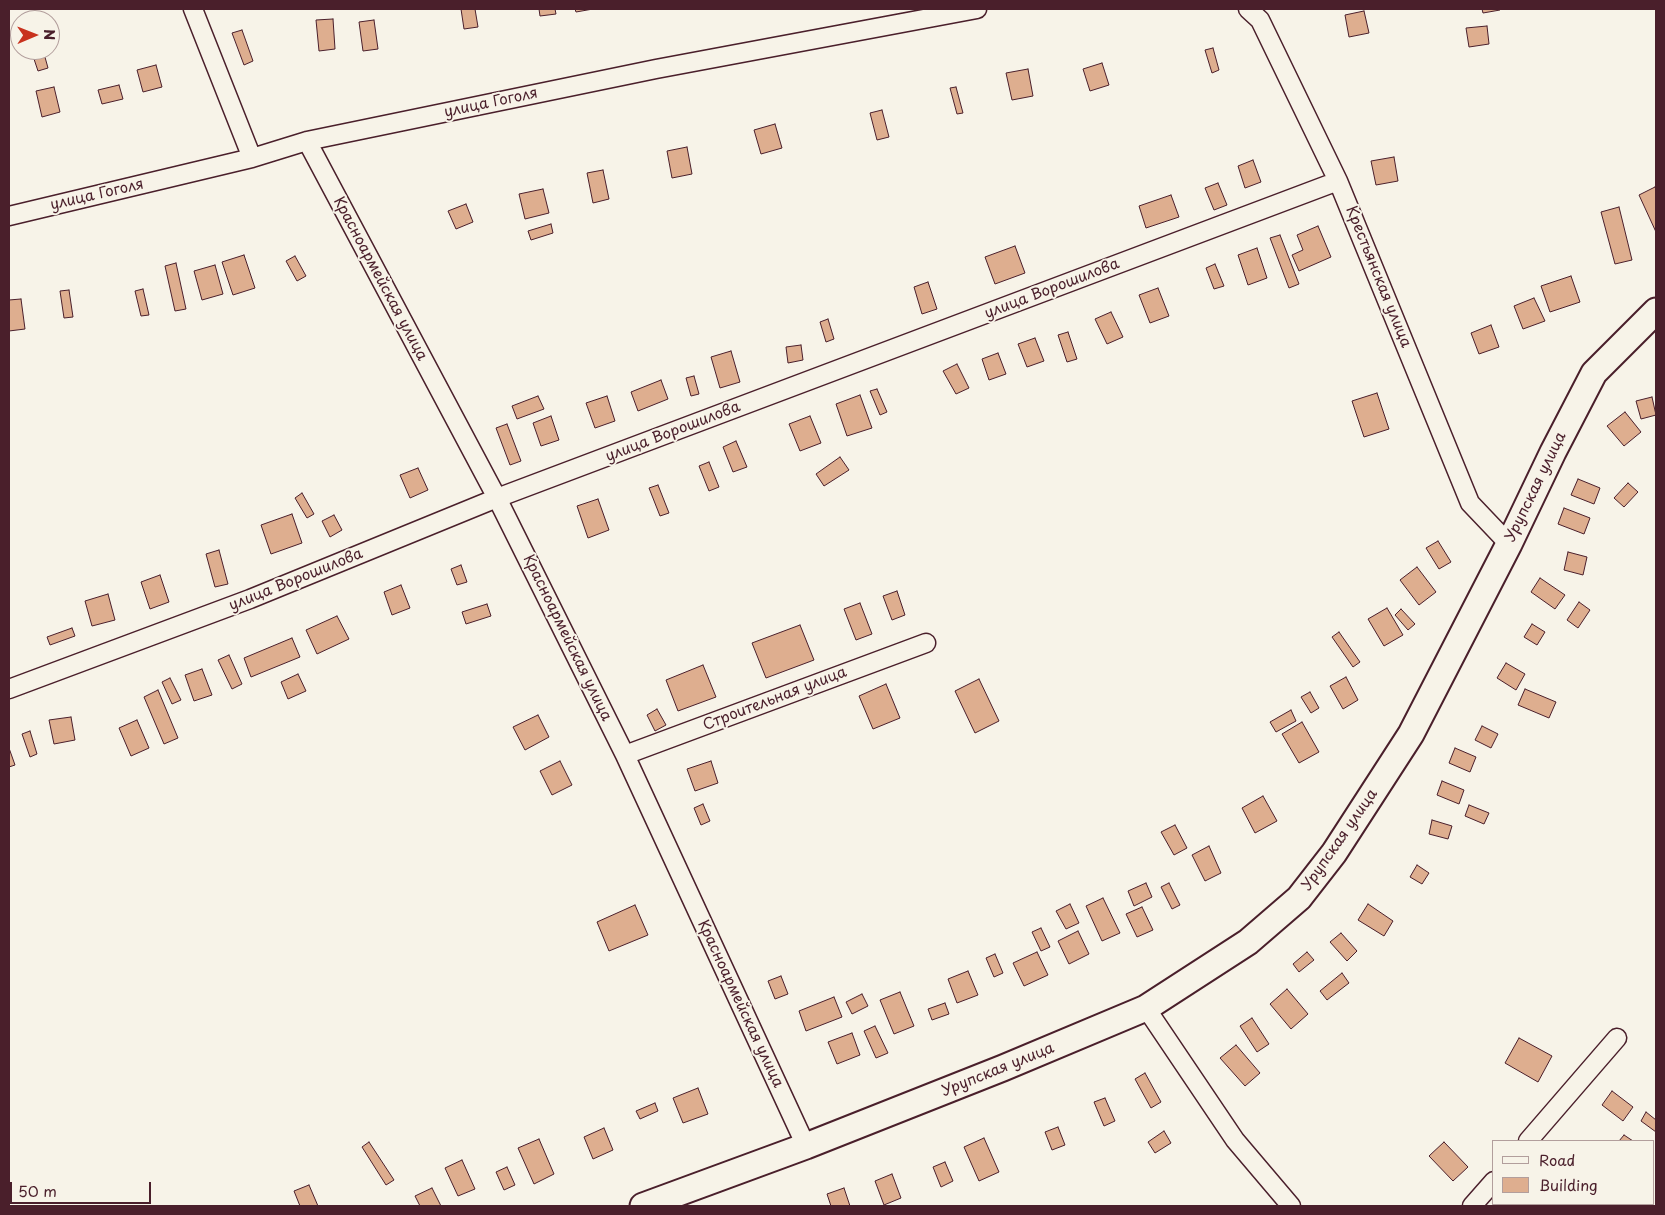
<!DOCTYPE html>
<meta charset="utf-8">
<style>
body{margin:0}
#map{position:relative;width:1665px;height:1215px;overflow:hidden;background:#f7f3e8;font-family:"Playpen Sans",sans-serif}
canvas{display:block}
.frame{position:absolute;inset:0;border:10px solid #4a1f2b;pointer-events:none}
.legend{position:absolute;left:1492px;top:1140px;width:162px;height:65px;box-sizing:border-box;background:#f7f3e8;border:1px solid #b29e9c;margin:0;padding:6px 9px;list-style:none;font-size:15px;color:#4a1f2b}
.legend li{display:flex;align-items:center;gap:10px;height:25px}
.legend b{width:25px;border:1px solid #b29e9c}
.north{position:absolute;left:10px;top:10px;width:50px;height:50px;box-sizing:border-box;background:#f7f3e8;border:1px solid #b29e9c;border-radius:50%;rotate:89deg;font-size:14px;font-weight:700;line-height:20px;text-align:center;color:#4a1f2b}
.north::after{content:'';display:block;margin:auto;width:18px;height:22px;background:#c8321e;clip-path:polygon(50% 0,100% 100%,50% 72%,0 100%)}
.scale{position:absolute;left:10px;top:1182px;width:141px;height:22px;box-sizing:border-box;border:2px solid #4a1f2b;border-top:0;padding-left:6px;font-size:15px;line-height:18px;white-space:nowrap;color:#4a1f2b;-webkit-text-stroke:4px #f7f3e8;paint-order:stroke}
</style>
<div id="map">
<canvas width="1665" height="1215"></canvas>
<div class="frame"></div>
<ul class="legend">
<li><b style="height:6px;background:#f7f3e8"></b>Road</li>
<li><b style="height:14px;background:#deae8f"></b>Building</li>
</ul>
<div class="north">N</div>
<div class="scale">50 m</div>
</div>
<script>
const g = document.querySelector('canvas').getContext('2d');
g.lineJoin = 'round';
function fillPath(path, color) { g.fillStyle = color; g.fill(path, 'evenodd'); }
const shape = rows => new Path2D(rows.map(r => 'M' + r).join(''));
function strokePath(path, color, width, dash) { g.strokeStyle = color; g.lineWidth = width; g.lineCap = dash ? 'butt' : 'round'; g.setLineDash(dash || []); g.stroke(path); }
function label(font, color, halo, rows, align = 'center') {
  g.font = font + ' "Playpen Sans",sans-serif'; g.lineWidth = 4; g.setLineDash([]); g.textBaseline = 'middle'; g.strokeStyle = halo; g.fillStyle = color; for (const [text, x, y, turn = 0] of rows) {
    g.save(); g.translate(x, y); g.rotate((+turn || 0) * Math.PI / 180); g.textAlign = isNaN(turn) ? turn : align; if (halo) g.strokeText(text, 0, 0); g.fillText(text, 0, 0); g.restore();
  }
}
const building = shape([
 [461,9,475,9,478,27,464,29,461,9],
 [539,9,555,9,556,14,540,16,539,9],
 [575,9,593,9,576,12,575,9],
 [1482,9,1500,9,1500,10,1483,13,1482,9],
 [1364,11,1369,33,1349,37,1345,15,1364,11],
 [333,19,335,49,319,51,316,20,333,19],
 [374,20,378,49,363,51,359,22,374,20],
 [1487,26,1489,44,1469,47,1466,28,1487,26],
 [242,30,253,61,244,65,232,33,242,30],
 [1213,48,1219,70,1212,73,1205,50,1213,48],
 [31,50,43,50,48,68,38,71,31,50],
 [1102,63,1109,85,1090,91,1083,69,1102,63],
 [156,65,162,87,143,92,137,70,156,65],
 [1028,69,1033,96,1012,100,1006,73,1028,69],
 [119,85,123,99,102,104,98,90,119,85],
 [54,87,60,112,42,117,36,91,54,87],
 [956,87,963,113,957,114,950,88,956,87],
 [882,110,889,137,877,140,870,113,882,110],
 [775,124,782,148,761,154,754,130,775,124],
 [687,147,692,174,672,178,667,151,687,147],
 [1394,157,1398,181,1376,185,1371,161,1394,157],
 [1253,160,1261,182,1245,188,1238,166,1253,160],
 [603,170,609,199,593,203,587,173,603,170],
 [1218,183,1227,205,1214,210,1205,188,1218,183],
 [1655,187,1656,189,1656,232,1639,195,1655,187],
 [543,189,549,213,525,219,519,194,543,189],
 [1171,195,1179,217,1146,228,1139,206,1171,195],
 [466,204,473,222,456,229,448,211,466,204],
 [1619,207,1632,260,1615,264,1601,212,1619,207],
 [551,224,553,233,531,240,528,231,551,224],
 [1318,226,1331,257,1299,271,1292,255,1303,250,1297,235,1318,226],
 [1280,235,1299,284,1289,288,1270,238,1280,235],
 [1015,246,1025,273,995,284,985,257,1015,246],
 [1257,248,1267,278,1248,285,1238,255,1257,248],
 [244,255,255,288,233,295,222,262,244,255],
 [295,256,306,276,297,281,286,261,295,256],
 [176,263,186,309,175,311,165,266,176,263],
 [1215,264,1224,286,1214,289,1206,268,1215,264],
 [215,265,223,294,202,300,194,271,215,265],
 [1571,276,1580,302,1550,312,1541,286,1571,276],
 [928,282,937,309,922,314,914,287,928,282],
 [1158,288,1169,316,1150,323,1139,295,1158,288],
 [143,289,149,315,141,316,135,291,143,289],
 [69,290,73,317,64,318,60,291,69,290],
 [1534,298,1545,321,1523,329,1514,306,1534,298],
 [21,299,25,329,9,331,9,300,21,299],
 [1111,312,1123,337,1107,344,1095,319,1111,312],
 [828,319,834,339,826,342,820,322,828,319],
 [1491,325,1499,347,1479,354,1471,333,1491,325],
 [1068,332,1077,359,1067,362,1058,335,1068,332],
 [1035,338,1044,361,1027,367,1018,344,1035,338],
 [801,345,803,360,788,363,786,347,801,345],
 [731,351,740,382,720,388,711,357,731,351],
 [998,353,1006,374,989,380,982,359,998,353],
 [957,364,969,388,956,394,943,371,957,364],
 [694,376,699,394,691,396,686,378,694,376],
 [661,380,668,399,638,411,631,392,661,380],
 [877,389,887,412,880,415,870,391,877,389],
 [1377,393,1389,429,1364,437,1352,401,1377,393],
 [860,395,872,428,847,436,836,404,860,395],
 [538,396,544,409,517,419,512,406,538,396],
 [607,396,615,421,595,428,586,403,607,396],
 [1652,397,1656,415,1641,419,1636,401,1652,397],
 [1625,412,1641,432,1624,446,1607,426,1625,412],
 [551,416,559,440,541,446,533,423,551,416],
 [810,416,821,443,800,451,789,424,810,416],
 [507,424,521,461,510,465,496,428,507,424],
 [736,441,747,467,733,472,723,447,736,441],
 [840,457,849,470,824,486,816,474,840,457],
 [709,462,719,487,709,491,699,466,709,462],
 [418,468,428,490,410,498,400,475,418,468],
 [1578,479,1600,488,1594,504,1571,495,1578,479],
 [1628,483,1638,492,1624,507,1614,498,1628,483],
 [658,485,669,513,660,516,649,488,658,485],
 [302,493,314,514,307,518,295,498,302,493],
 [598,499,609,530,588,538,577,506,598,499],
 [1564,508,1590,518,1584,534,1558,524,1564,508],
 [292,514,302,543,271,554,261,525,292,514],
 [334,515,342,530,330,537,322,521,334,515],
 [1438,541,1451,562,1439,569,1426,548,1438,541],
 [219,550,228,584,215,587,206,554,219,550],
 [1568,552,1587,557,1583,575,1564,570,1568,552],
 [461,565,467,582,457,585,451,569,461,565],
 [1417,567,1436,592,1419,605,1400,580,1417,567],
 [160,575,169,602,150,609,141,582,160,575],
 [1540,578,1565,595,1555,609,1531,592,1540,578],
 [401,585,410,608,392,615,384,592,401,585],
 [897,591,905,615,892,620,883,596,897,591],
 [108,594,115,620,92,626,85,601,108,594],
 [1579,602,1590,610,1578,628,1567,620,1579,602],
 [860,603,872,634,856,640,844,609,860,603],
 [487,604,491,616,466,624,462,612,487,604],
 [1387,608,1403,635,1384,646,1368,619,1387,608],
 [1401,609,1415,624,1408,630,1395,615,1401,609],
 [337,616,349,639,317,654,306,630,337,616],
 [1532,624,1545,632,1537,645,1524,637,1532,624],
 [800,625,814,660,766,678,752,643,800,625],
 [72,628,75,636,50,645,47,637,72,628],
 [1339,632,1360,662,1353,667,1332,637,1339,632],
 [292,638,300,657,251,677,244,658,292,638],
 [229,655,242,684,232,689,218,660,229,655],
 [1506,663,1525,674,1516,690,1497,678,1506,663],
 [703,665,716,697,678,711,666,680,703,665],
 [202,669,212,695,194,701,185,675,202,669],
 [298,674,306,691,288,699,281,682,298,674],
 [1346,677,1358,700,1343,709,1330,686,1346,677],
 [170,678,181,700,172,704,162,682,170,678],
 [979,679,999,721,975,733,955,691,979,679],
 [886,684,900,718,873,729,859,696,886,684],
 [1525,689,1556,702,1549,718,1518,705,1525,689],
 [158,690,178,738,164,744,144,697,158,690],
 [1310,692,1319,708,1311,713,1301,697,1310,692],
 [657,709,666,725,655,731,647,715,657,709],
 [1291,710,1296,721,1276,732,1270,722,1291,710],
 [538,715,549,737,525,750,513,727,538,715],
 [71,717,75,740,54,744,49,720,71,717],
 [137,720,149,748,131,756,119,728,137,720],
 [1302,722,1319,752,1299,763,1282,734,1302,722],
 [1482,726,1498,734,1491,748,1475,740,1482,726],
 [30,731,37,754,30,757,22,734,30,731],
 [9,748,15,765,9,767,9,748],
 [1455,748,1476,757,1470,772,1449,763,1455,748],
 [560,761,572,785,552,795,540,771,560,761],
 [711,761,718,783,695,791,687,769,711,761],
 [1442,781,1464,790,1459,804,1437,795,1442,781],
 [1263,796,1277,821,1255,833,1242,808,1263,796],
 [703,804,710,821,701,825,694,808,703,804],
 [1469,805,1489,813,1484,824,1465,816,1469,805],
 [1432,820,1452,826,1448,839,1429,834,1432,820],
 [1175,825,1187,848,1174,855,1161,832,1175,825],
 [1209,846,1221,873,1205,881,1192,855,1209,846],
 [1417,865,1429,873,1422,884,1410,877,1417,865],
 [1146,883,1152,897,1134,906,1128,891,1146,883],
 [1169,883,1180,905,1172,909,1161,887,1169,883],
 [1103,898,1120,933,1102,941,1086,906,1103,898],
 [1070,904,1079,923,1066,929,1056,911,1070,904],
 [1368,904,1393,921,1384,936,1358,920,1368,904],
 [635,905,648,935,609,951,597,922,635,905],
 [1142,907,1153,930,1137,937,1126,914,1142,907],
 [1041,928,1050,947,1041,951,1032,932,1041,928],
 [1078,931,1089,954,1069,964,1058,941,1078,931],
 [1341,933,1357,951,1347,961,1330,942,1341,933],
 [1037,952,1048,975,1024,986,1013,963,1037,952],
 [1307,952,1314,960,1299,972,1293,964,1307,952],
 [995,954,1003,973,994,977,986,958,995,954],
 [968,971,978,995,957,1003,948,979,968,971],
 [1342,973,1349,983,1327,1000,1320,991,1342,973],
 [781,976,788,994,775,999,768,981,781,976],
 [1287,989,1308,1014,1291,1029,1270,1004,1287,989],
 [900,992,914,1026,894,1034,880,1000,900,992],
 [862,994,868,1006,852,1014,846,1002,862,994],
 [834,997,842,1017,806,1031,799,1011,834,997],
 [945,1003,949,1014,932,1020,928,1009,945,1003],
 [1252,1018,1269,1044,1257,1052,1240,1026,1252,1018],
 [875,1026,888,1053,876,1058,864,1031,875,1026],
 [852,1033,860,1055,837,1064,828,1042,852,1033],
 [1519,1038,1552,1056,1538,1082,1505,1063,1519,1038],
 [1236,1045,1260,1073,1245,1086,1220,1058,1236,1045],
 [1145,1073,1161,1102,1151,1108,1135,1079,1145,1073],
 [698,1088,708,1114,683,1123,673,1098,698,1088],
 [1612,1091,1633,1107,1623,1121,1602,1105,1612,1091],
 [1105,1098,1115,1121,1104,1126,1094,1102,1105,1098],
 [655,1103,658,1111,640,1119,636,1111,655,1103],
 [1646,1112,1656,1120,1656,1132,1641,1121,1646,1112],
 [1058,1127,1065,1145,1052,1150,1045,1132,1058,1127],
 [604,1128,613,1150,593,1159,584,1137,604,1128],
 [1164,1131,1171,1143,1155,1153,1148,1142,1164,1131],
 [1624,1135,1633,1141,1619,1141,1624,1135],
 [984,1138,999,1172,979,1181,964,1147,984,1138],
 [539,1139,554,1174,534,1184,518,1148,539,1139],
 [369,1142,394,1180,386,1185,362,1147,369,1142],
 [1444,1142,1468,1167,1453,1181,1429,1156,1444,1142],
 [462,1160,475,1189,458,1196,445,1168,462,1160],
 [945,1162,953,1181,941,1187,933,1167,945,1162],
 [507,1167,515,1185,504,1190,496,1172,507,1167],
 [892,1174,901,1198,884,1205,875,1181,892,1174],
 [309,1185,318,1206,300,1206,294,1191,309,1185],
 [432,1188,441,1206,420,1206,415,1196,432,1188],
 [844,1188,850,1206,831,1206,827,1194,844,1188],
 [1519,1204,1529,1204,1533,1206,1517,1206,1519,1204]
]);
const street = shape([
 [193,9,252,158],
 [1248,9,1260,20,1338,181,1470,503,1509,544],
 [307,141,497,498,625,755,806,1146],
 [9,216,252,158,307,141,656,69,977,9],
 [9,689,250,599,497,498,1338,181],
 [625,755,926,643],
 [1146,1008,1235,1140,1291,1206],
 [1528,1141,1617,1038],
 [1472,1206,1494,1181]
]);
const secondary = shape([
 [643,1206,806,1146,1003,1068,1146,1008,1248,942,1299,898,1334,853,1411,734,1509,544,1553,452,1594,373,1656,311]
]);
const streetNames = [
 ["улица Гоголя",491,103,-12],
 ["улица Гоголя",97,195,-13],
 ["Крестьянская улица",1378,277,68],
 ["Красноармейская улица",380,279,62],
 ["улица Ворошилова",1052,289,-21],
 ["улица Ворошилова",673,432,-21],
 ["Урупская улица",1536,487,-64],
 ["улица Ворошилова",296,580,-22],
 ["Красноармейская улица",567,638,64],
 ["Строительная улица",775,699,-21],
 ["Урупская улица",1340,840,-55],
 ["Красноармейская улица",740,1004,65],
 ["Урупская улица",998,1070,-22]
];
fillPath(building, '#deae8f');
strokePath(building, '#4a1f2b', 1);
strokePath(street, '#4a1f2b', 21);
strokePath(secondary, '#4a1f2b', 29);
strokePath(street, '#f7f3e8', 18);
strokePath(secondary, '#f7f3e8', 25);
label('15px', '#4a1f2b', '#f7f3e8', streetNames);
</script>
